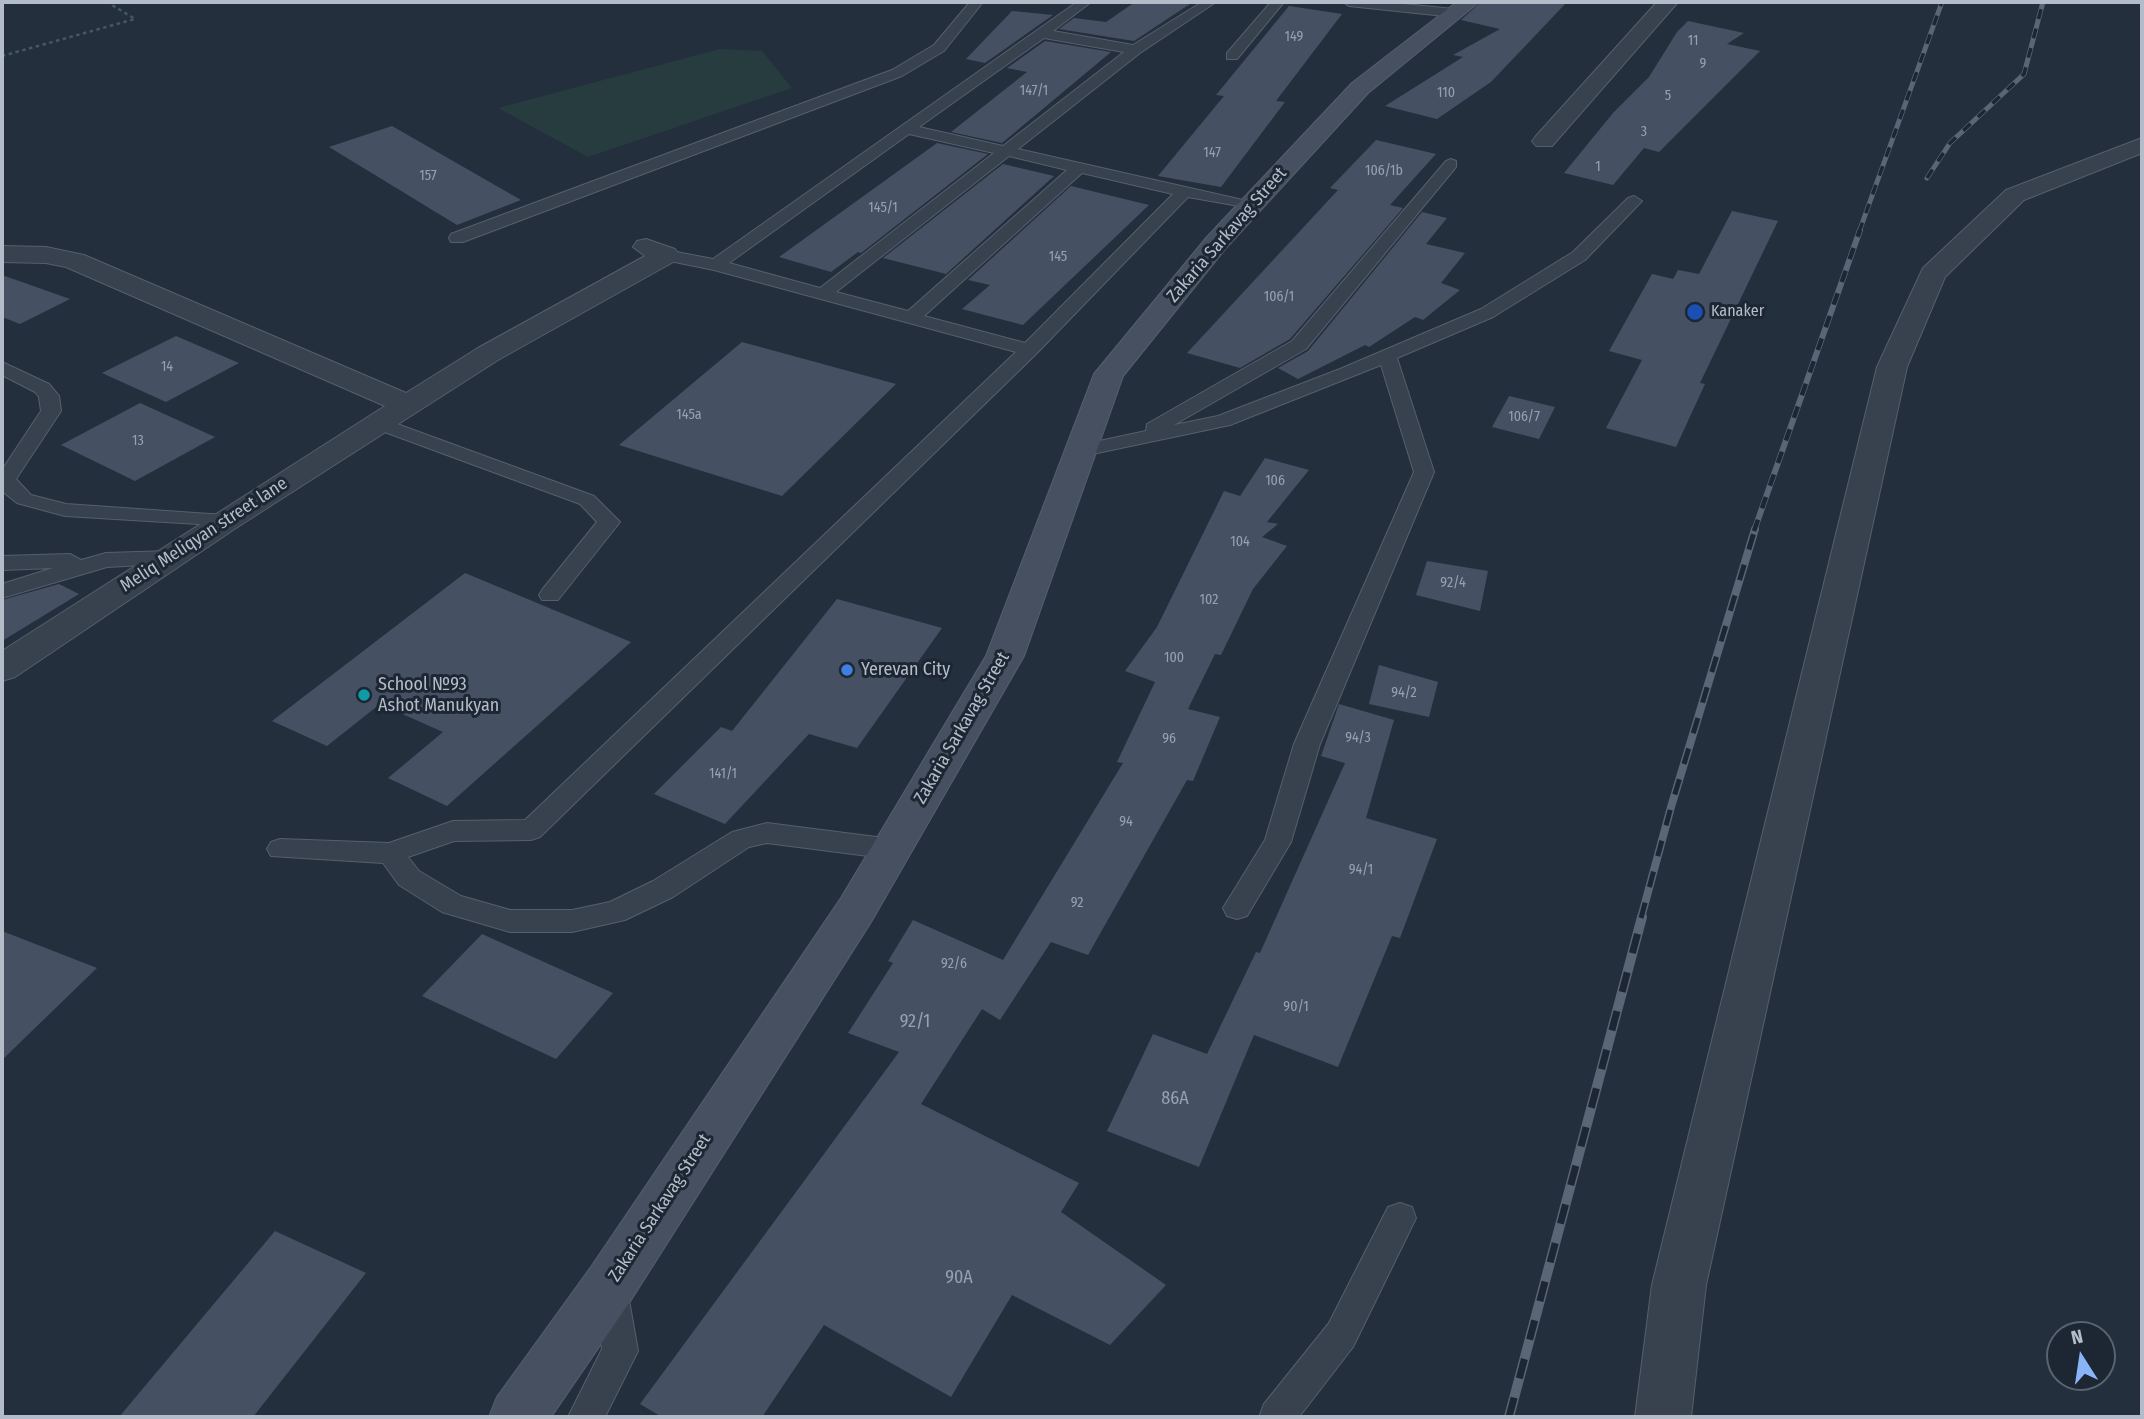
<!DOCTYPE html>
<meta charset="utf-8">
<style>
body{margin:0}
#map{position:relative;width:2144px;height:1419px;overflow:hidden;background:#242f3e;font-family:"Fira Sans Condensed",sans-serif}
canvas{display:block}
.frame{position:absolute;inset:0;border:4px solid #b4bcc9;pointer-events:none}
.north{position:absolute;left:2046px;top:1321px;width:70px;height:70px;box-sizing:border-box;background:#1d2633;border:2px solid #59626f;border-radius:50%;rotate:348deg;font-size:19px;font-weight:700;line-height:28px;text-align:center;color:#b4bcc9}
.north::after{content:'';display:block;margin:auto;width:24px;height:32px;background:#8ab4f8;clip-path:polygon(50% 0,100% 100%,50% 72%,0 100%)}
</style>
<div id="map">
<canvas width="2144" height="1419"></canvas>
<div class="frame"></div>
<div class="north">N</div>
</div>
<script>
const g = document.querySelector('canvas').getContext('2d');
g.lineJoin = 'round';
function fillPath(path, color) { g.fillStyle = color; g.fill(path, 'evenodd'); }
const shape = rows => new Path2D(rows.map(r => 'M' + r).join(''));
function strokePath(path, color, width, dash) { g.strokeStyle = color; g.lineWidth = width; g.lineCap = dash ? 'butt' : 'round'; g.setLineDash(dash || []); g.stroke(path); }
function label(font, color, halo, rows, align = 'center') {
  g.font = font + ' "Fira Sans Condensed",sans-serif'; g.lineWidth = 6; g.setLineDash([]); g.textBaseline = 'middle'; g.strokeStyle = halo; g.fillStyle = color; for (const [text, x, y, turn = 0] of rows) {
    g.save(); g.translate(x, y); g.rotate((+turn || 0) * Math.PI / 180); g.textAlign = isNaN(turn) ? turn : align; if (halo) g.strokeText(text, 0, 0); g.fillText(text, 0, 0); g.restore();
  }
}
const green = shape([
 [720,49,762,51,792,88,588,157,498,108]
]);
const building = shape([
 [1135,2,1193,2,1134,41,1059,29,1074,18,1106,22],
 [1481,2,1567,2,1491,82,1437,119,1385,106,1463,57,1453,55,1500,29,1461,20],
 [1289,6,1342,14,1276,101,1285,102,1221,187,1158,176,1224,96,1216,95],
 [1012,11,1053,15,985,63,966,59],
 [1688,21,1744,33,1727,44,1760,51,1659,152,1644,148,1613,185,1564,173,1613,113,1649,77,1677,32],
 [1045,41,1111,52,1002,143,951,132,1027,72,1007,68],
 [392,126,521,200,457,225,329,147],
 [1376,140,1436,154,1390,205,1403,208,1290,339,1240,368,1187,353,1338,190,1330,188],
 [937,143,988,154,861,253,858,252,831,272,779,257],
 [1003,164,1054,176,946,274,883,258],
 [1071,186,1149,205,1023,325,962,309,990,285,968,280],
 [1732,211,1778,221,1700,383,1705,384,1676,447,1606,428,1642,360,1609,351,1652,274,1673,279,1678,270,1699,274],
 [1422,212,1447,218,1426,244,1465,253,1441,283,1460,290,1423,320,1415,317,1369,347,1365,345,1298,379,1278,368,1308,351],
 [2,275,70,299,20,324,2,317],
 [176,336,239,363,166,402,102,373],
 [742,342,896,384,782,496,619,445],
 [1509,396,1555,407,1539,439,1492,427],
 [140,403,215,437,135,481,61,445],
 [1265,458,1309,470,1267,522,1278,524,1262,537,1287,546,1253,589,1221,655,1215,654,1188,709,1220,717,1193,781,1187,780,1088,955,1051,942,1000,1020,982,1009,921,1104,1079,1183,1061,1212,1166,1285,1110,1345,1012,1295,951,1397,824,1325,762,1417,662,1417,640,1404,899,1052,848,1033,893,963,888,961,913,920,1003,960,1123,763,1117,762,1155,682,1125,671,1157,627,1224,491,1240,496],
 [1427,561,1488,571,1480,611,1416,595],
 [465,573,631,642,447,806,388,778,443,732,380,704,327,746,272,721],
 [59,584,79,594,2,641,2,600],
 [837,599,942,628,857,748,809,734,725,824,654,794,721,727,732,731],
 [1379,665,1438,682,1429,717,1369,704],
 [1339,704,1394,720,1366,818,1437,839,1400,938,1392,936,1338,1067,1254,1035,1199,1167,1107,1131,1153,1034,1207,1054,1256,952,1260,953,1345,763,1321,756],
 [2,931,97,968,2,1060],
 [482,934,613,993,556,1059,422,996],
 [275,1231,366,1273,253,1417,119,1417]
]);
const path = shape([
 [2,56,135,19,107,2]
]);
const lane = shape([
 [970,2,983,2,944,51,902,76,463,242,451,242,449,238,451,234,892,70,934,45,970,2],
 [1077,2,1091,2,1053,31,1133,45,1202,2,1216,2,1140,53,1018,149,1256,203,1256,209,1188,197,1036,354,540,837,531,840,454,841,408,857,419,871,461,896,510,910,572,910,610,902,653,881,732,832,767,823,892,839,901,842,905,849,901,856,892,859,767,843,749,847,673,897,625,920,572,932,510,932,442,912,399,885,383,863,271,856,267,849,271,842,280,839,389,843,453,821,525,820,1016,352,714,270,660,259,657,255,666,250,713,259,1077,2],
 [1044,38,1124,52,1003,146,919,127,1044,38],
 [909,134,994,153,820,288,729,263,909,134],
 [1009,156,1067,170,908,311,836,292,1009,156],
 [1082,173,1173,194,1025,343,924,316,1082,173],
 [1271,2,1284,2,1237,59,1227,59,1227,53,1271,2],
 [1343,2,1384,2,1454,9,1461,13,1454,17,1349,6,1343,2],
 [1451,159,1456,161,1456,167,1306,349,1174,425,1218,416,1340,369,1481,309,1573,252,1628,198,1634,196,1642,201,1585,260,1493,317,1397,358,1434,472,1320,744,1291,842,1247,916,1237,919,1227,916,1223,908,1265,840,1294,744,1414,472,1381,365,1230,425,1083,456,1073,450,1076,446,1146,431,1147,424,1292,341,1446,161,1451,159],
 [2,362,49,384,59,396,61,411,16,479,31,495,66,504,224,515,232,516,235,521,232,526,65,516,17,503,2,491,2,470,41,411,39,397,35,392,2,375,2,362],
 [378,417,594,496,620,522,558,600,542,600,539,595,542,590,597,522,580,504,371,427,368,423,378,417],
 [170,551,178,553,181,558,178,563,107,567,2,598,2,584,53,568,2,570,2,556,70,554,81,560,106,553,170,551],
 [1400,1203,1412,1207,1416,1218,1353,1347,1299,1417,1259,1417,1264,1404,1329,1323,1388,1207,1400,1203],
 [610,1273,622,1277,627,1289,638,1351,605,1417,568,1417,602,1349,593,1289,598,1277,610,1273]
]);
const street = shape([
 [1657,2,1678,2,1552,146,1536,146,1532,141,1536,136,1657,2],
 [2142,138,2142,153,2024,200,1945,277,1907,367,1706,1285,1691,1417,1635,1417,1652,1285,1877,367,1923,268,2006,190,2142,138],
 [646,239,675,249,679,255,675,261,498,360,236,528,15,677,2,681,2,651,385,406,66,267,46,263,2,262,2,246,46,247,84,255,406,393,478,348,645,256,633,247,637,241,646,239]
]);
const secondary = shape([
 [1457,2,1479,2,1368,93,1225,249,1123,376,1024,656,871,922,629,1303,551,1417,489,1417,497,1397,591,1267,841,898,986,656,1094,374,1207,237,1352,83,1457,2]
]);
const railFar3 = shape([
 [1927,178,1950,143,2024,74,2043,2],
 [1859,232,1942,2]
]);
const railFar2 = shape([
 [1754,531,1860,230]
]);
const railFar1 = shape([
 [1641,918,1671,807,1755,529]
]);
const rail = shape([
 [1509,1417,1642,917]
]);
const markers = [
 [1695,312,9,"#1a4fb4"],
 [847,670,7,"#3f7fe0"],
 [364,695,7,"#0f9aa8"]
];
const numberNames = [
 ["149",1294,37],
 ["11",1693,41],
 ["9",1703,64],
 ["147/1",1034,91],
 ["110",1446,93],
 ["5",1668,96],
 ["3",1644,132],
 ["147",1212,153],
 ["1",1598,167],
 ["106/1b",1384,171],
 ["157",428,176],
 ["145/1",883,208],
 ["145",1058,257],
 ["106/1",1279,297],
 ["14",167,367],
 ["145a",689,415],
 ["106/7",1524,417],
 ["13",138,441],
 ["106",1275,481],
 ["104",1240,542],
 ["92/4",1453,583],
 ["102",1209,600],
 ["100",1174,658],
 ["94/2",1404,693],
 ["94/3",1358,738],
 ["96",1169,739],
 ["141/1",723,774],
 ["94",1126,822],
 ["94/1",1361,870],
 ["92",1077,903],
 ["92/6",954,964],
 ["90/1",1296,1007]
];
const farPoinames = [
 ["Kanaker",1711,312]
];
const streetNames = [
 ["Zakaria Sarkavag Street",1227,235,-49],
 ["Meliq Meliqyan street lane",204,535,-33],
 ["Zakaria Sarkavag Street",962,728,-60],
 ["Zakaria Sarkavag Street",660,1208,-57]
];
const poiNames = [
 ["Yerevan City",861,670],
 ["School №93",378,685],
 ["Ashot Manukyan",378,706]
];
const nearNumbernames = [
 ["92/1",915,1022],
 ["86A",1175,1099],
 ["90A",959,1278]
];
fillPath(green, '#263c3f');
fillPath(building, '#455162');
strokePath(lane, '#565f6c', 2);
strokePath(street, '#565f6c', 2);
strokePath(secondary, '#565f6c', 2);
strokePath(path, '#44595c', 2.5, [3.5, 3.5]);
fillPath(lane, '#38414e');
fillPath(street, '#38414e');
fillPath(secondary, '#465061');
strokePath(railFar3, '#5a6575', 5);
strokePath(railFar2, '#5a6575', 6);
strokePath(railFar1, '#5a6575', 8);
strokePath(rail, '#5a6575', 10);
strokePath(railFar3, '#1d2633', 3.5, [10]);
strokePath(railFar2, '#1d2633', 4.5, [12]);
strokePath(railFar1, '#1d2633', 5, [16]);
strokePath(rail, '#1d2633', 7, [20]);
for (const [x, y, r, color] of markers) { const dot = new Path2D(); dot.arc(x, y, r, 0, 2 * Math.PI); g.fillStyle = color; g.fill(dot); strokePath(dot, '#1d2633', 2.5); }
label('14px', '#98a1af', null, numberNames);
label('16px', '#b4bcc9', '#1d2633', farPoinames, 'left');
label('18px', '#b4bcc9', '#1d2633', streetNames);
label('18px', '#b4bcc9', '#1d2633', poiNames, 'left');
label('18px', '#98a1af', null, nearNumbernames);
</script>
